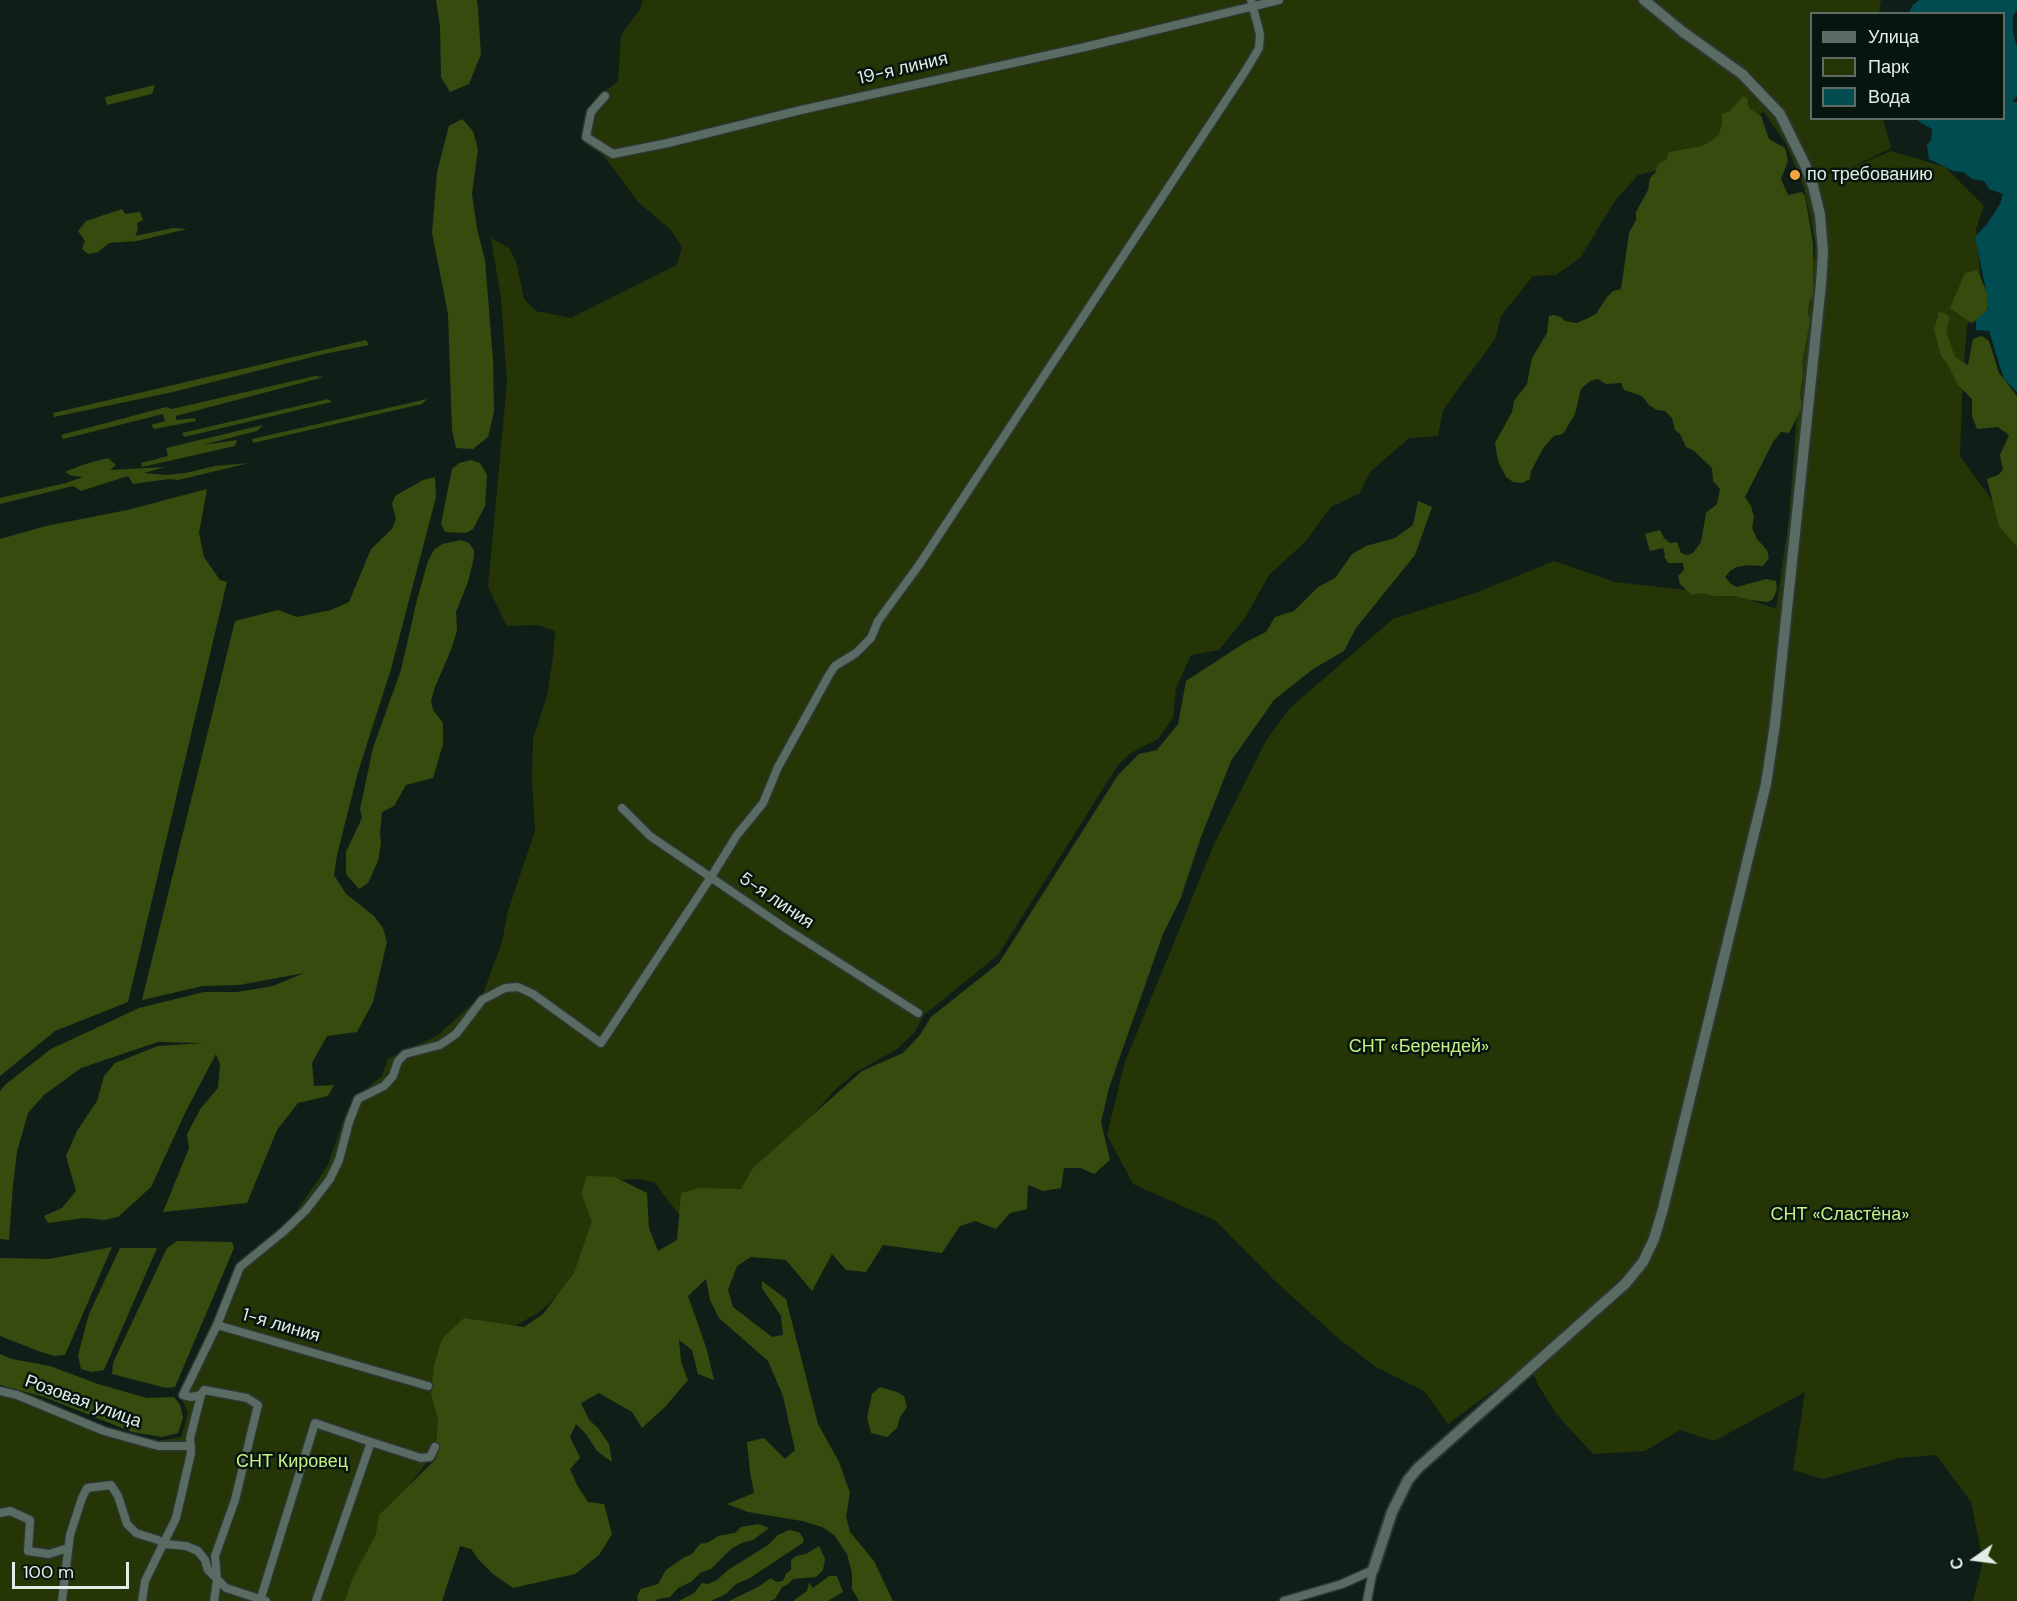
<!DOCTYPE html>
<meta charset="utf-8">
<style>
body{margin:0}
#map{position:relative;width:2017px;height:1601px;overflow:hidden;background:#0f1f18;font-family:"DM Sans",sans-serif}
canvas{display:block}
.legend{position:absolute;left:1810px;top:12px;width:195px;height:108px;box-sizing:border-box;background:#07150f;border:2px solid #5f6b65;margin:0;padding:8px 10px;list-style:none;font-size:18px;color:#e3ece7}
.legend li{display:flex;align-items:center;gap:12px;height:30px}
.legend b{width:30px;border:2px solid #5f6b65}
.north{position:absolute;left:1945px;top:1529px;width:60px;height:60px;-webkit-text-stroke:4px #07150f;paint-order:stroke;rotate:256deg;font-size:16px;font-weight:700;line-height:24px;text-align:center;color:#e3ece7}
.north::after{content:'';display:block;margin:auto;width:21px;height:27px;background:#e3ece7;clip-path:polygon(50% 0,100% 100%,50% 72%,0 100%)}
.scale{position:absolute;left:12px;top:1562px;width:117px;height:27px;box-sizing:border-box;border:3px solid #e3ece7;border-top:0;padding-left:8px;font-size:18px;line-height:21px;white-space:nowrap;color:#e3ece7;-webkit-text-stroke:4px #07150f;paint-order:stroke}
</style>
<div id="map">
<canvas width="2017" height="1601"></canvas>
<ul class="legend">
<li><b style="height:8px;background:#596b62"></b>Улица</li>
<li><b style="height:16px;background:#253505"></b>Парк</li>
<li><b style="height:16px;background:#004c50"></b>Вода</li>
</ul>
<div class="north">С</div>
<div class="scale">100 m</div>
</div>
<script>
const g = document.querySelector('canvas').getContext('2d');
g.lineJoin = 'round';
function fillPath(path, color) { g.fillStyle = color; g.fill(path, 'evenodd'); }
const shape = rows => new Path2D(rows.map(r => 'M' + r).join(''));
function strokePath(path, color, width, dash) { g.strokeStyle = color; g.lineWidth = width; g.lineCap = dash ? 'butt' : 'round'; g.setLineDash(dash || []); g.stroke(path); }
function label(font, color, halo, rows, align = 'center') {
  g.font = font + ' "DM Sans",sans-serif'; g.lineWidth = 5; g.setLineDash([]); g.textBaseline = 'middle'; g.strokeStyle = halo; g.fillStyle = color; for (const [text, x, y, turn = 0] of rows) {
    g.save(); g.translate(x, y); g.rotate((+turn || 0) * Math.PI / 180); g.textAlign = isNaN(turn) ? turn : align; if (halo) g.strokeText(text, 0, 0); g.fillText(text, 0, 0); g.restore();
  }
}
const green = shape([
 [643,0,1881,0,1879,13,1812,14,1812,118,1883,119,1891,148,1848,169,1891,151,1945,167,1984,206,1976,229,1981,283,1967,327,1963,372,1960,456,2012,528,2017,540,2017,1601,1973,1601,1983,1561,1971,1502,1936,1455,1899,1458,1823,1479,1793,1470,1805,1392,1714,1441,1680,1430,1645,1451,1593,1454,1558,1416,1538,1385,1529,1364,1448,1424,1424,1391,1376,1367,1338,1338,1274,1280,1216,1221,1133,1184,1107,1135,1125,1062,1215,842,1267,739,1290,708,1393,619,1478,592,1554,561,1615,582,1740,596,1776,609,1789,518,1805,304,1816,246,1804,188,1786,144,1764,112,1663,169,1638,175,1615,201,1580,258,1556,275,1533,276,1501,316,1495,339,1443,410,1438,436,1409,438,1370,472,1360,493,1331,507,1305,542,1269,575,1245,618,1219,650,1191,655,1176,688,1173,718,1158,739,1131,753,1118,765,998,955,924,1015,914,1033,896,1050,856,1072,836,1089,814,1113,818,1137,797,1167,680,1216,654,1182,637,1179,612,1180,588,1266,541,1311,508,1330,447,1437,406,1489,351,1601,0,1601,0,1386,35,1396,111,1429,158,1441,181,1437,188,1413,179,1393,240,1262,287,1225,328,1165,347,1110,366,1089,382,1076,388,1059,437,1036,483,994,502,942,508,911,535,831,532,779,533,739,547,696,553,657,555,631,538,625,507,626,488,587,507,382,501,299,491,238,509,248,516,261,524,299,536,311,571,318,677,265,682,247,670,229,638,202,604,156,582,141,585,114,596,98,618,81,621,35,640,9]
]);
const forest = shape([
 [436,0,477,0,478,9,481,54,469,84,450,92,441,77,440,26],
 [155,85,152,94,107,105,105,97],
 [1743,96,1747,98,1749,108,1761,116,1769,139,1785,148,1788,161,1781,179,1788,195,1802,192,1805,196,1813,243,1813,295,1809,302,1808,312,1810,321,1802,363,1803,375,1800,394,1802,407,1789,433,1781,432,1773,442,1745,497,1751,506,1754,517,1752,528,1757,539,1767,550,1769,558,1763,566,1748,565,1737,567,1730,571,1725,577,1731,584,1737,587,1766,579,1776,581,1777,589,1773,599,1768,602,1751,600,1735,596,1714,596,1701,593,1692,595,1680,584,1678,576,1684,570,1683,563,1668,563,1664,556,1665,555,1663,548,1650,551,1645,534,1660,530,1664,538,1670,543,1677,542,1681,553,1687,555,1693,553,1701,542,1706,513,1717,504,1720,489,1713,481,1712,468,1694,451,1686,447,1680,434,1675,430,1672,418,1665,411,1657,410,1649,405,1642,396,1624,390,1621,383,1606,384,1598,379,1590,381,1581,389,1575,414,1563,434,1554,436,1544,447,1531,471,1530,479,1522,483,1513,482,1506,477,1498,461,1495,443,1512,412,1514,401,1527,384,1532,358,1547,333,1549,316,1554,315,1561,317,1565,321,1576,323,1584,320,1596,314,1607,297,1613,291,1621,289,1629,233,1636,220,1636,212,1648,190,1650,178,1655,173,1659,163,1666,160,1669,152,1702,146,1714,139,1719,134,1722,124,1722,114,1730,111],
 [462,119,473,131,478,149,472,194,477,229,485,260,493,360,494,412,488,437,473,449,456,448,452,430,448,314,432,233,437,172,444,145,449,126],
 [122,209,125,214,140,212,143,220,137,223,138,230,135,236,173,228,187,229,137,241,109,243,98,252,88,254,82,249,85,241,78,231,86,221],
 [1977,270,1990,299,1985,315,1971,323,1950,308,1965,273],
 [1939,312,1945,313,1950,318,1946,331,1955,357,1968,365,1973,339,1982,336,1989,341,1999,373,2017,396,2017,547,1999,526,1987,479,1998,475,2003,470,2000,455,2009,435,1998,427,1977,429,1972,416,1972,399,1958,385,1947,363,1941,356,1934,330],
 [366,340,369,345,324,354,173,392,54,417,53,413],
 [315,376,324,377,176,416,176,420,195,418,196,421,154,429,151,425,165,421,163,414,63,439,61,435,166,407,172,409],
 [328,399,332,402,184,437,182,433],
 [427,399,422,404,253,443,252,439],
 [263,425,257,431,202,445,237,440,235,446,142,467,141,463,168,456,166,448],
 [108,458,116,465,110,470,165,467,144,473,167,475,185,473,215,466,249,463,178,480,169,479,133,484,128,476,81,491,73,486,0,504,0,498,66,483,83,477,72,476,65,472,82,465],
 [471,460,480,463,487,475,485,506,473,529,466,533,445,532,441,524,452,469,459,463],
 [435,477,436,497,391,669,358,772,337,855,334,875,346,894,374,916,383,928,387,942,373,1002,357,1032,327,1036,312,1063,314,1086,334,1085,328,1096,298,1103,277,1130,247,1203,163,1212,189,1148,187,1134,201,1108,218,1088,220,1064,216,1054,186,1111,151,1187,118,1217,104,1220,84,1218,48,1223,44,1216,62,1208,76,1191,66,1156,77,1131,97,1101,104,1076,115,1063,158,1046,203,1043,158,1042,81,1068,44,1095,28,1113,17,1152,13,1185,9,1240,0,1239,0,1091,6,1084,51,1049,139,1008,204,992,237,992,273,986,304,973,239,985,203,986,142,1000,235,621,278,610,297,617,331,610,349,602,371,549,392,529,396,519,392,504,395,496,423,480],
 [207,489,199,533,204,557,220,580,227,582,128,1002,55,1031,0,1076,0,539,46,526,127,510],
 [1418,501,1432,507,1415,555,1356,628,1344,651,1313,669,1274,700,1231,761,1201,837,1180,900,1163,934,1109,1088,1101,1122,1110,1160,1094,1174,1081,1168,1064,1168,1061,1188,1043,1191,1028,1185,1027,1209,1010,1213,996,1229,975,1221,960,1226,942,1253,883,1245,866,1272,846,1270,832,1254,812,1291,786,1260,751,1257,737,1266,728,1290,733,1307,772,1337,783,1335,781,1316,762,1288,762,1281,786,1299,818,1424,839,1462,850,1493,846,1517,850,1532,874,1561,893,1601,859,1601,852,1589,852,1573,847,1554,834,1535,822,1527,802,1521,748,1512,727,1504,754,1493,750,1472,747,1442,764,1438,785,1459,795,1450,783,1396,768,1361,719,1318,710,1300,706,1279,688,1296,707,1350,714,1380,698,1374,692,1350,679,1340,681,1362,688,1380,665,1407,642,1428,632,1412,599,1393,581,1403,589,1420,598,1428,609,1444,612,1462,597,1451,586,1434,576,1424,570,1437,580,1458,570,1469,577,1485,588,1502,604,1504,612,1534,599,1555,575,1574,513,1588,493,1574,479,1560,471,1549,460,1546,442,1601,345,1601,352,1580,376,1534,379,1515,435,1460,438,1420,431,1393,434,1365,442,1339,464,1318,524,1327,543,1314,574,1273,592,1221,581,1193,587,1176,615,1177,647,1193,649,1228,658,1251,677,1240,681,1193,699,1188,741,1189,753,1168,862,1071,903,1053,920,1035,931,1017,999,963,1118,775,1139,754,1157,750,1178,724,1186,681,1246,642,1266,632,1275,617,1294,611,1318,587,1335,578,1352,554,1366,546,1395,538,1413,525],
 [461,540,469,543,474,550,474,557,468,582,456,612,457,631,451,650,435,687,431,701,433,710,443,723,443,744,433,778,406,785,394,806,382,812,380,834,381,843,378,861,368,883,359,889,346,874,346,852,362,818,360,809,373,748,401,670,417,600,428,561,434,550,442,544],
 [177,1241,232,1242,234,1248,175,1387,166,1388,112,1374,113,1363,167,1248],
 [112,1247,65,1355,55,1356,41,1352,0,1336,0,1258,49,1259],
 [120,1248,157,1248,104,1370,92,1372,81,1369,78,1355,89,1314],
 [0,1354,12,1359,50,1366,98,1384,147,1398,174,1397,180,1405,183,1418,178,1433,162,1437,132,1432,44,1397,0,1385],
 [880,1387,897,1392,904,1396,907,1407,900,1417,897,1428,887,1437,871,1433,867,1418,872,1394],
 [758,1524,769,1528,753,1540,742,1543,731,1549,711,1569,700,1573,691,1582,678,1588,670,1597,658,1599,655,1601,638,1601,637,1596,641,1589,658,1584,666,1570,683,1558,692,1554,700,1544,709,1542,718,1536,735,1533,741,1527],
 [789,1530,799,1532,803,1538,804,1542,750,1578,736,1584,726,1594,711,1601,679,1601,694,1593,702,1583,708,1584,717,1580,728,1570,768,1545,778,1535],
 [819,1546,825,1559,823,1570,816,1577,793,1579,787,1585,782,1587,775,1599,769,1601,729,1601,758,1587,771,1578,777,1582,783,1581,786,1574,791,1570,791,1560,796,1556,806,1554],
 [829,1576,837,1576,843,1592,828,1601,793,1601,807,1591,809,1583,813,1588]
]);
const water = shape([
 [1919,0,2017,0,2017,10,2013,16,2013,33,2017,47,2017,96,2012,102,2017,102,2017,392,2004,379,1989,331,1976,330,1976,320,1988,309,1987,295,1975,237,1987,224,2000,204,2003,194,1989,189,1984,181,1972,179,1963,172,1953,171,1929,159,1927,145,1931,140,1932,129,1918,121,1918,119,2004,118,2004,14,1909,13,1912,6]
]);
const minor = shape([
 [605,96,591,112,586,137,613,154,668,143,801,110,1085,47,1279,0],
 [622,808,650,836,788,930,918,1013],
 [217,1325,240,1267,283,1232,306,1210,330,1179,339,1160,349,1122,358,1099,384,1086,393,1076,398,1061,405,1054,440,1045,456,1034,482,1000,505,988,518,987,533,994,601,1043,711,877,737,835,763,803,778,767,829,675,835,666,856,653,871,638,878,621,919,565,1246,70,1259,48,1260,34,1251,0],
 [0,1391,17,1395,104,1431,158,1446,191,1446],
 [201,1395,191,1397,183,1395,217,1325,428,1386],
 [0,1513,10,1511,30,1520,28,1551,49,1554,68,1548],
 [62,1601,70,1535,82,1498,87,1488,111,1485,118,1496,127,1524,136,1533,158,1540,164,1544,186,1546,198,1551,205,1560,208,1570,226,1588,266,1601],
 [142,1601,145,1581,176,1518,191,1453,190,1438,201,1395,204,1390,247,1398,258,1405,235,1500,215,1556,217,1580,214,1601],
 [260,1601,315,1423,371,1442],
 [316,1601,371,1442,421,1458,430,1457,435,1447],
 [1284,1601,1342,1584,1373,1570],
 [1367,1601,1373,1570]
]);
const tertiary = shape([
 [1373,1570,1392,1512,1408,1480,1418,1468,1625,1284,1643,1262,1654,1239,1663,1209,1766,784,1775,724,1821,284,1823,253,1820,215,1813,186,1805,165,1780,114,1742,74,1683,32,1644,0]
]);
const markers = [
 [1795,175,6,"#f1a640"]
];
const streetNames = [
 ["19-я линия",903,69,-13],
 ["5-я линия",776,901,34],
 ["1-я линия",281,1326,16],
 ["Розовая улица",83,1402,20]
];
const poiNames = [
 ["по требованию",1807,175]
];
const parkNames = [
 ["СНТ «Берендей»",1419,1047],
 ["СНТ «Сластёна»",1840,1215],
 ["СНТ Кировец",292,1462]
];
fillPath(green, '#253505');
fillPath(forest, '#374b0f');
fillPath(water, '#004c50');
strokePath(minor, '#2d3631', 11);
strokePath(tertiary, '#2d3631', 14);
strokePath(minor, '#596b62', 8);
strokePath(tertiary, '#596b62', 10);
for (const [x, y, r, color] of markers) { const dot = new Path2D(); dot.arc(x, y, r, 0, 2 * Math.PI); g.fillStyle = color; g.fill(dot); strokePath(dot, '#07150f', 2); }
label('18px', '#e3ece7', '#07150f', streetNames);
label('18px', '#e3ece7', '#07150f', poiNames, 'left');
label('18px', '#c6ef87', '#07150f', parkNames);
</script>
